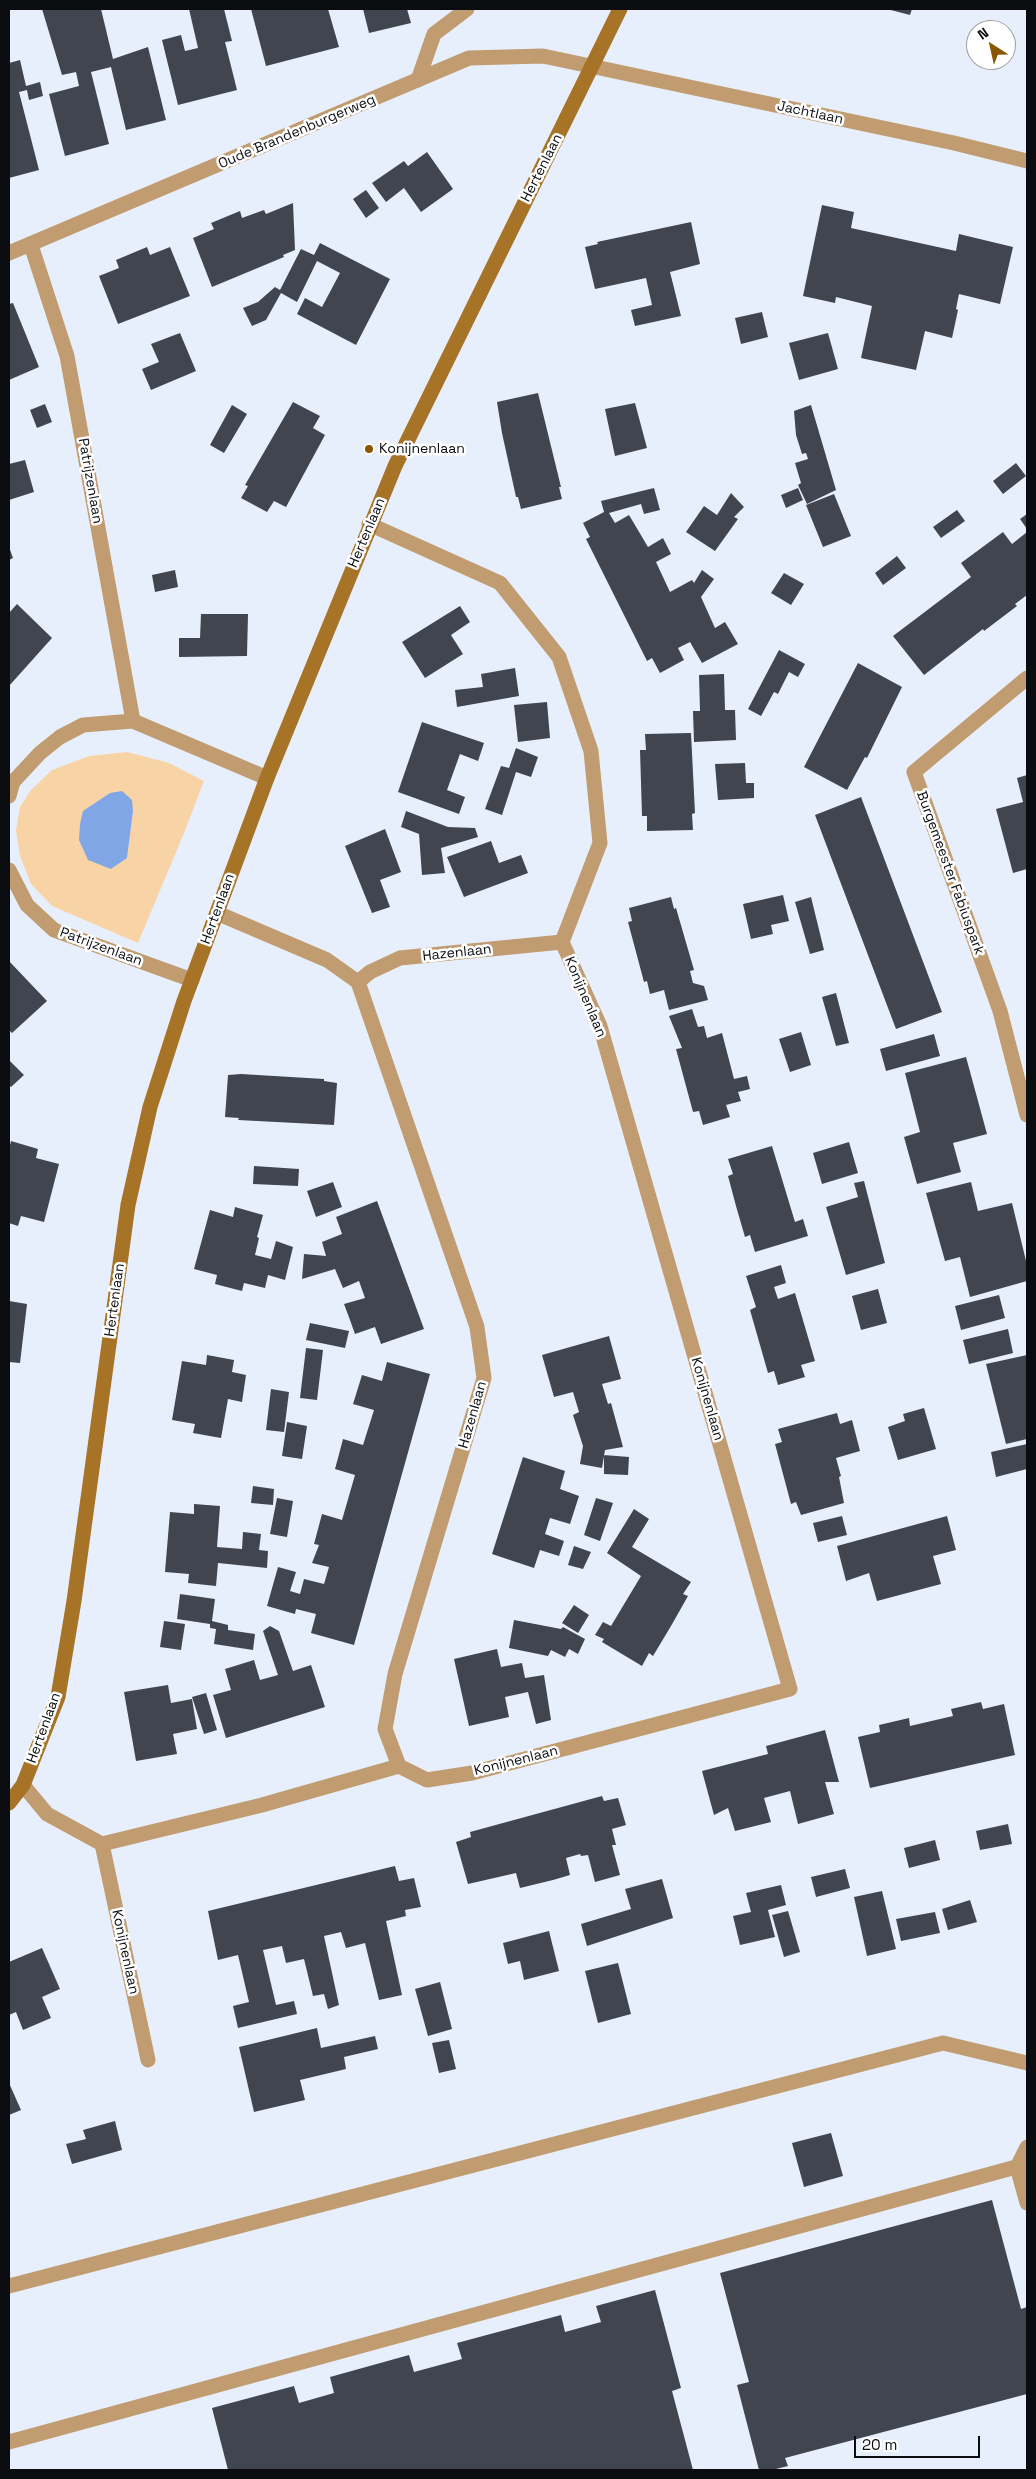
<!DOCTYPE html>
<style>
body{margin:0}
#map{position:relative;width:1036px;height:2479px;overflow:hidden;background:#e8effc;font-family:"Space Grotesk",sans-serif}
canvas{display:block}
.frame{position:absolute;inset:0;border:10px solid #0a0c10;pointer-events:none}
.north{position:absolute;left:966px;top:20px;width:50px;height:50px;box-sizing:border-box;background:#fff;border:1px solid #9d9e9f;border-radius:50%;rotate:325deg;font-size:14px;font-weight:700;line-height:20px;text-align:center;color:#0a0c10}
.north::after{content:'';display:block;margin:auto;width:18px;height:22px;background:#885700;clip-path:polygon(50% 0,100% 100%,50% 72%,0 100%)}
.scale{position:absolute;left:854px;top:2436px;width:126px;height:22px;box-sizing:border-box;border:2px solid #0a0c10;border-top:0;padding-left:6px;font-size:15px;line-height:18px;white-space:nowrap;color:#0a0c10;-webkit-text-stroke:4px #fff;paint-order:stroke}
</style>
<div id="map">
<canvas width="1036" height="2479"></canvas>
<div class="frame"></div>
<div class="north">N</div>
<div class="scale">20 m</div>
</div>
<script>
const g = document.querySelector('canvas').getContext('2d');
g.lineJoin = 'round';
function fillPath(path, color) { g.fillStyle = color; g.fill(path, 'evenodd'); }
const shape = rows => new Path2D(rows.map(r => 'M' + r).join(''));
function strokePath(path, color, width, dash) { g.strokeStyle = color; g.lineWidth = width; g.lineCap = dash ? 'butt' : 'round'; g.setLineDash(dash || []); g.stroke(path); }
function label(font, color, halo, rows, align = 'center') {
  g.font = font + ' "Space Grotesk",sans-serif'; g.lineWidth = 5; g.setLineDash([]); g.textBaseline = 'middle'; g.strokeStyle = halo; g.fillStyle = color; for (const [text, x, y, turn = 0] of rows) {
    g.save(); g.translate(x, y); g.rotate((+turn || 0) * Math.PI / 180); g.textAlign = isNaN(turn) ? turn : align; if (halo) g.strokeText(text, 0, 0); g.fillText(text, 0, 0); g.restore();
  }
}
const green = shape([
 [127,752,169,763,204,781,184,833,138,943,52,906,31,884,20,856,16,830,20,807,31,790,52,770,89,756],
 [110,793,133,811,127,858,111,869,100,800]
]);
const water = shape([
 [122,791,132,800,133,811,127,858,111,869,88,860,79,840,80,824,83,811,110,793]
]);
const building = shape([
 [42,9,101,9,113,59,148,47,166,120,126,130,111,67,91,72,109,144,65,156,49,94,79,86,76,72,62,75],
 [189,9,224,9,232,41,225,42,237,90,178,105,162,40,181,35,185,51,198,48],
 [251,9,328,9,339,47,266,66],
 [363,9,407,9,411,23,369,33],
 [887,9,912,9,910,15],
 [20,60,26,86,40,82,43,96,29,100,27,90,19,92,39,170,9,178,9,63],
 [427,152,453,189,421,212,404,188,386,202,372,183,404,161,408,166],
 [366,190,379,208,366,218,353,199],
 [293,203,295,250,283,255,284,257,212,287,193,238,214,229,211,223,240,211,242,218,264,210,266,214],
 [822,205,854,212,851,228,956,251,959,234,1013,247,1000,304,959,294,956,309,958,310,952,338,925,331,916,370,861,358,872,306,836,297,835,303,803,296],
 [691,222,700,264,670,272,681,316,635,326,631,310,652,305,646,278,595,289,585,247,598,244,597,242],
 [320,243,390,279,356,345,297,314,305,298,322,307,340,273,317,261,297,302,281,293,266,320,252,326,243,308,258,302,275,287,280,290,301,249,314,255],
 [147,247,150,255,170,247,190,296,118,324,99,276,119,268,116,260],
 [13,303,39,367,9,380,9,304],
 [762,312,768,337,741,344,735,318],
 [180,333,196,371,151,390,142,369,159,362,151,344],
 [828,333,838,369,799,380,789,343],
 [538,393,561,487,559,487,562,499,521,509,518,497,516,497,502,433,497,402],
 [293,402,320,416,313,428,325,435,286,507,274,501,267,512,241,498,248,486,245,485],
 [635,403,647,448,615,456,605,409],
 [45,404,52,422,37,428,30,410],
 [232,405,247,414,224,453,210,445],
 [811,405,836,490,807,504,798,485,801,483,795,463,808,459,806,453,802,454,796,435,794,411],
 [25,460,34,492,9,500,9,464],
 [1016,463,1026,476,1003,494,993,481],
 [654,488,660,510,644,514,641,504,609,513,615,523,629,515,648,547,663,538,671,554,656,562,670,592,692,580,694,583,702,570,714,579,701,597,715,628,725,622,738,644,702,663,690,642,678,648,684,660,660,673,652,658,647,661,586,539,590,537,583,523,604,512,601,501],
 [798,488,803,500,786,508,781,495],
 [731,493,744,507,734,517,738,519,715,551,686,532,704,506,717,515],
 [834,494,851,536,823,547,806,505],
 [957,510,965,521,941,538,933,527],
 [1027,514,1027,529,1020,519],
 [1003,532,1012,544,1027,532,1027,595,1015,604,1017,606,984,631,983,629,924,675,893,636,971,577,961,563],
 [9,547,13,558,9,560],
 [897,556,906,568,883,585,875,573],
 [175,570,178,587,155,592,152,575],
 [784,573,804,584,791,605,771,593],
 [17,604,52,638,9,686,9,613],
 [460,606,470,622,451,635,463,654,425,678,402,642],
 [201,614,248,614,247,656,179,657,179,638,200,638],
 [779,650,805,664,798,677,789,672,778,694,774,692,761,716,748,709],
 [858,663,902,687,867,758,865,757,847,790,804,767],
 [515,668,519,696,457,707,455,690,483,687,481,674],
 [724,674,725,710,735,710,736,740,694,742,693,711,700,711,699,675],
 [547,702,550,738,518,742,514,705],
 [422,722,484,743,478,761,460,754,447,790,465,797,459,814,398,792],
 [691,733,695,813,692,814,693,830,647,831,647,816,642,816,640,750,646,750,645,734],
 [516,748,538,757,531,777,516,772,502,815,485,809,501,766,509,768],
 [745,763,746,783,754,783,754,798,718,800,715,764],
 [1027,775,1027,869,1013,873,996,809,1023,802,1017,778],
 [861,797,942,1012,896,1029,815,815],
 [406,811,448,827,475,828,478,837,441,848,445,873,422,875,419,834,401,827],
 [385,829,401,872,380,880,390,907,372,913,345,846],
 [491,841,499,863,521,855,528,873,464,897,447,857],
 [783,895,789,921,771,925,773,934,751,939,743,904],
 [671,897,674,909,676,908,694,970,690,971,693,983,704,986,708,1000,669,1010,664,990,650,994,647,981,644,982,628,922,632,921,629,908],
 [811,897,824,950,810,954,795,902],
 [9,961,47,1001,12,1033,9,1030],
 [836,993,849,1043,836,1046,822,997],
 [692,1009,698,1027,704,1026,707,1038,722,1033,734,1079,747,1076,750,1089,738,1092,741,1101,726,1105,730,1117,703,1125,699,1111,693,1112,676,1049,682,1048,669,1016],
 [801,1032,811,1065,790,1072,779,1039],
 [934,1034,940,1056,886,1071,880,1049],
 [966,1057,987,1134,953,1143,961,1172,917,1184,904,1137,920,1132,905,1073],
 [9,1060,24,1075,11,1087,9,1085],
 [241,1074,324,1079,324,1081,337,1083,334,1125,238,1120,239,1118,225,1117,228,1075],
 [11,1141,38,1149,36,1158,59,1164,44,1222,21,1216,18,1226,9,1223,9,1149],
 [849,1142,858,1173,822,1184,813,1153],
 [772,1146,795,1222,803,1219,808,1236,755,1252,750,1235,745,1237,736,1206,728,1176,733,1174,728,1159],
 [254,1166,299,1169,298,1186,253,1184],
 [864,1181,885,1263,846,1275,826,1207,858,1197,854,1183],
 [333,1182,342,1207,316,1217,307,1191],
 [971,1182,978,1211,1012,1203,1027,1265,1027,1281,970,1297,960,1257,945,1261,926,1193],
 [377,1201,424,1329,381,1344,375,1327,355,1334,350,1320,344,1304,365,1298,359,1281,343,1288,335,1269,302,1279,304,1254,326,1256,322,1242,342,1234,336,1217],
 [235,1207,263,1215,257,1237,259,1238,255,1255,271,1259,276,1241,293,1247,285,1280,268,1275,265,1288,244,1283,242,1291,215,1284,217,1275,194,1269,210,1210,233,1217],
 [781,1265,786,1283,774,1287,778,1299,795,1293,815,1361,801,1365,805,1377,778,1385,774,1371,768,1373,750,1310,756,1307,746,1276],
 [878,1289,887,1323,861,1330,852,1296],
 [999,1295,1005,1318,961,1330,955,1306],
 [9,1301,27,1304,20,1363,9,1362],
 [310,1323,349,1331,345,1348,306,1340],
 [1008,1329,1013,1353,969,1364,963,1340],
 [609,1336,621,1379,602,1384,608,1404,611,1403,623,1447,605,1450,602,1468,580,1464,583,1446,573,1415,579,1412,573,1392,554,1397,542,1355],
 [306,1348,323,1350,317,1400,300,1398],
 [207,1355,234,1360,232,1372,246,1375,242,1402,228,1399,221,1438,193,1433,195,1424,172,1420,182,1361,206,1365],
 [1027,1355,1027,1439,1006,1444,986,1364],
 [387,1362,430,1374,354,1645,311,1633,316,1614,296,1609,295,1614,267,1606,278,1567,296,1572,290,1591,300,1594,304,1579,324,1584,329,1567,312,1563,319,1545,314,1544,322,1514,342,1520,355,1475,335,1469,338,1458,343,1439,363,1445,374,1410,353,1404,362,1375,382,1381],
 [271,1389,289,1392,284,1432,266,1430],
 [924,1408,936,1449,898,1460,888,1427,905,1421,903,1414],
 [837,1413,840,1424,852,1420,860,1451,836,1458,841,1476,839,1477,844,1503,801,1515,796,1502,791,1504,775,1444,782,1442,778,1429],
 [287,1422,307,1426,302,1459,282,1456],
 [1027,1444,1027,1469,996,1477,991,1452],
 [604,1455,629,1457,628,1475,604,1474],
 [523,1457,565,1471,560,1489,579,1496,570,1524,550,1518,545,1534,564,1541,559,1556,540,1550,534,1568,492,1554],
 [253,1486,274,1489,273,1505,251,1503],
 [277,1498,293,1501,287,1537,270,1534],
 [596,1498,613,1503,600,1541,584,1535],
 [194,1504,220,1506,217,1547,242,1549,243,1532,261,1534,259,1550,268,1551,267,1568,218,1563,216,1586,188,1583,189,1574,165,1572,170,1512,194,1514],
 [634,1509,649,1519,632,1547,691,1582,683,1594,688,1596,671,1626,653,1656,649,1653,642,1666,602,1642,604,1639,595,1635,603,1622,611,1626,641,1576,607,1553],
 [842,1516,847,1535,818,1542,813,1523],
 [947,1516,956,1550,933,1556,941,1584,877,1601,869,1573,846,1581,837,1546],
 [574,1546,591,1552,583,1569,568,1565],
 [180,1594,215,1599,212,1621,228,1625,228,1630,255,1634,253,1650,214,1644,216,1629,210,1628,210,1624,177,1619],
 [574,1605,589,1615,578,1633,562,1623],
 [514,1620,561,1629,563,1627,585,1639,578,1654,569,1649,565,1657,551,1650,548,1656,509,1648],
 [164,1621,185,1624,181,1650,160,1647],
 [270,1626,279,1631,293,1671,311,1665,325,1707,226,1738,213,1695,231,1690,225,1669,254,1660,260,1680,278,1675,263,1631],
 [497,1649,501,1667,522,1663,525,1678,544,1675,551,1720,536,1724,528,1692,505,1697,509,1717,469,1726,454,1659],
 [168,1685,171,1703,192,1699,197,1729,173,1734,177,1754,136,1761,124,1692],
 [206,1693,217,1730,204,1734,192,1697],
 [981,1702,983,1709,1004,1704,1015,1755,870,1788,858,1737,880,1732,879,1725,909,1718,910,1726,953,1716,951,1709],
 [825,1730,839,1782,825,1782,834,1814,798,1824,790,1791,764,1798,771,1822,735,1831,728,1808,714,1815,702,1771,768,1754,766,1746],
 [602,1796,604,1801,618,1798,626,1825,612,1829,616,1845,612,1845,620,1875,595,1882,588,1855,581,1856,580,1854,566,1858,570,1875,553,1880,520,1888,516,1873,468,1884,456,1842,471,1837,470,1832],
 [1008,1824,1012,1844,980,1850,976,1831],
 [935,1840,940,1860,909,1868,904,1848],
 [395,1866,399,1881,414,1878,421,1907,405,1910,406,1916,386,1921,402,1995,379,2000,365,1943,346,1948,341,1932,324,1936,339,2005,328,2009,324,1994,313,1996,304,1959,286,1963,282,1946,263,1950,276,2005,294,2001,297,2014,238,2028,233,2006,249,2002,238,1955,218,1960,208,1911],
 [845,1869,850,1888,816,1897,811,1877],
 [662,1879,673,1918,587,1946,581,1924,631,1909,625,1889],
 [781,1885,786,1905,768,1910,775,1937,740,1945,733,1916,751,1912,746,1893],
 [882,1891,896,1949,867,1956,854,1897],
 [970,1900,977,1922,948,1930,942,1909],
 [788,1911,800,1952,784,1957,772,1915],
 [935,1912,940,1933,901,1941,896,1919],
 [549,1931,559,1971,524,1980,520,1961,508,1964,503,1943],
 [42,1948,60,1989,42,1997,51,2018,23,2030,16,2012,9,2015,9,1962],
 [618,1963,631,2014,598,2023,585,1971],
 [440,1982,452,2029,428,2036,415,1989],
 [317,2028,321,2048,375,2036,378,2049,344,2057,346,2069,300,2080,305,2100,254,2112,239,2047],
 [449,2040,456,2069,439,2073,432,2043],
 [9,2083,21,2110,9,2115],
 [115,2121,122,2150,72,2164,66,2144,86,2139,83,2130],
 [831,2133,843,2176,804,2187,792,2143],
 [992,2200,1021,2309,1027,2307,1027,2394,785,2458,788,2466,772,2470,759,2470,737,2385,749,2382,720,2273],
 [655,2290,681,2388,672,2391,693,2470,228,2470,212,2408,294,2386,299,2403,334,2393,330,2377,409,2355,414,2372,462,2359,457,2343,561,2315,565,2332,601,2322,596,2306]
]);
const lane = shape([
 [418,80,434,34,467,9],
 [1027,2147,1017,2167,1027,2203],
 [9,2286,943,2043,1027,2063],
 [9,2442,1027,2164]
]);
const street = shape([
 [31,245,67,356,133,721],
 [9,253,469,58,543,56,954,143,1027,161],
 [1027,678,914,772,1000,1011,1027,1115],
 [9,796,13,782,40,753,60,737,83,725,133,721,267,778],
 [9,870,27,905,54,930,192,980],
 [217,913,327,960,358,982,477,1327,484,1378,395,1674,385,1729,399,1766],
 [358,982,370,972,400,958,562,942],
 [23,1785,47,1814,102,1844,262,1805,399,1766,427,1780,472,1773,790,1689,600,1026,562,942,600,843,591,751,559,657,500,583,369,524],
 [102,1844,148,2060]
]);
const secondary = shape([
 [9,1803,23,1785,58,1697,74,1601,128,1205,150,1107,184,1001,267,778,395,466,620,9]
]);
const markers = [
 [369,449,5,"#885700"]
];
const streetNames = [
 ["Jachtlaan",810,113,12],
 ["Oude Brandenburgerweg",297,132,-23],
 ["Hertenlaan",542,168,-63],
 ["Patrijzenlaan",90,481,80],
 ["Hertenlaan",367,533,-67],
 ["Burgemeester Fabiuspark",950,873,70],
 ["Hertenlaan",218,909,-70],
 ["Patrijzenlaan",101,947,20],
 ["Hazenlaan",457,953,-6],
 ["Konijnenlaan",585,997,67],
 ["Hertenlaan",115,1300,-82],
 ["Konijnenlaan",707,1399,74],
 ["Hazenlaan",473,1415,-74],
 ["Hertenlaan",44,1728,-70],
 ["Konijnenlaan",516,1761,-14],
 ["Konijnenlaan",125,1952,78]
];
const poiNames = [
 ["Konijnenlaan",379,449]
];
fillPath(green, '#f8d3a6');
fillPath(water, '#81a6e6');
fillPath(building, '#404550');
strokePath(lane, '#c09c70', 15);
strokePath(street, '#c09c70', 15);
strokePath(secondary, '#a77326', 15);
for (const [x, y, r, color] of markers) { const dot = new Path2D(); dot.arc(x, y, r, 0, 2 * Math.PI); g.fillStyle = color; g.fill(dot); strokePath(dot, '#fff', 2); }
label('14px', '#0a0c10', '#fff', streetNames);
label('14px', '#0a0c10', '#fff', poiNames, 'left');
</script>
